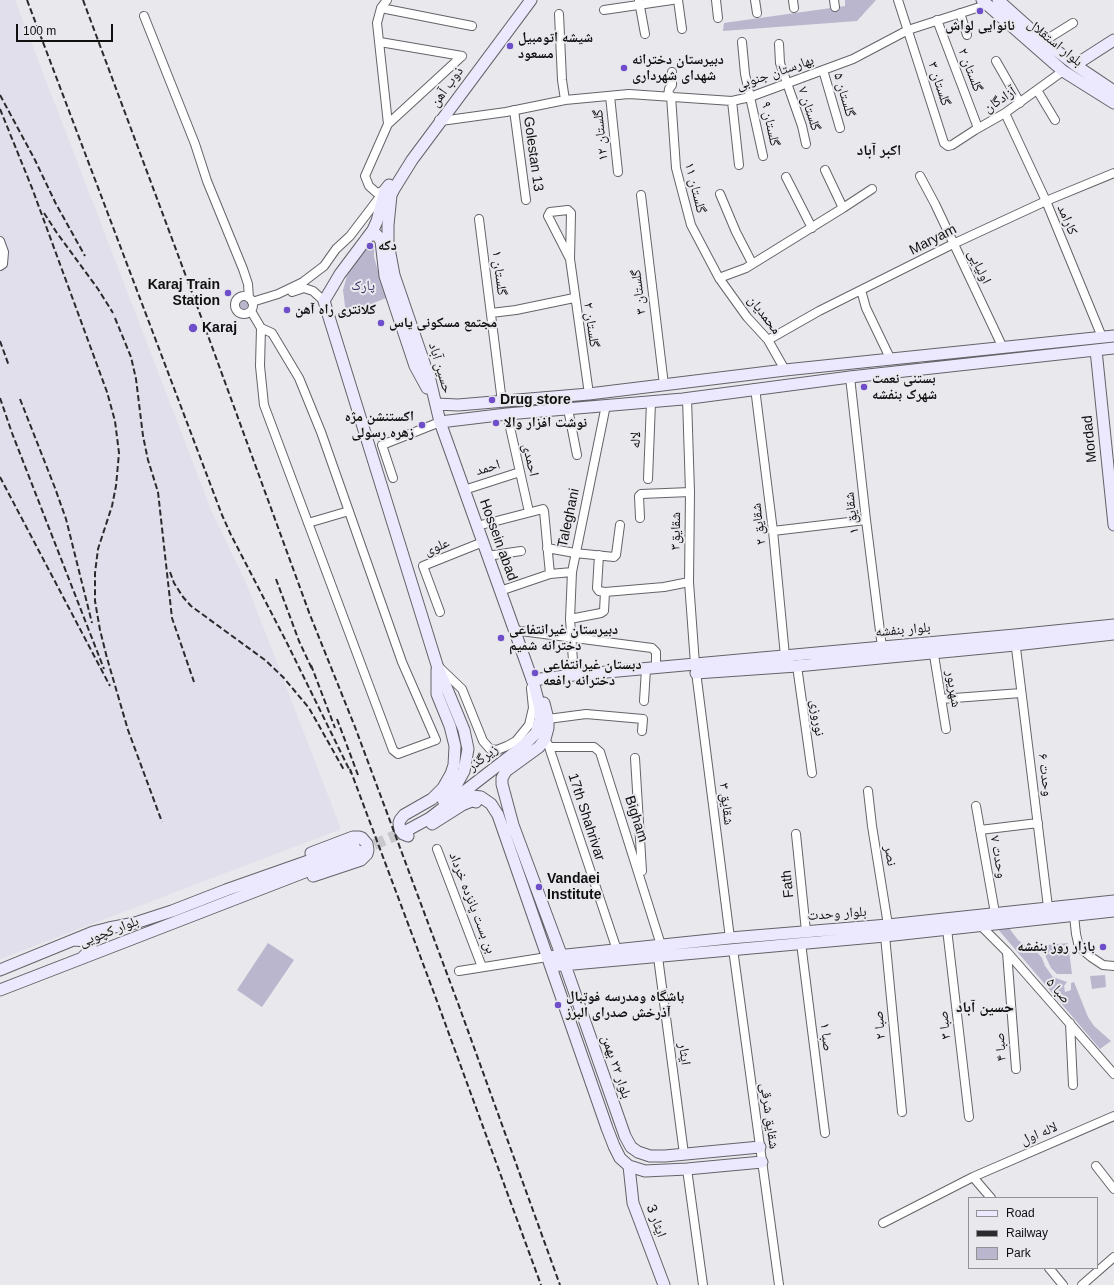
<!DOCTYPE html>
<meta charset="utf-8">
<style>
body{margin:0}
#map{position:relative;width:1114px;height:1285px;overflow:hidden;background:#e8e8ed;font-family:Helvetica,sans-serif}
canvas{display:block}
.legend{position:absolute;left:968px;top:1197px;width:130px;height:72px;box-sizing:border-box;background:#e8e8ed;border:1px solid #929295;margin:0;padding:5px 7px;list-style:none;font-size:12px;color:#101011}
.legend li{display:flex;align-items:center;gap:8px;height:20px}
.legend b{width:20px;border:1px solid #929295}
.scale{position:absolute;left:16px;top:24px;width:97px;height:18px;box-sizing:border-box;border:2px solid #101011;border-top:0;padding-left:5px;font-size:12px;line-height:14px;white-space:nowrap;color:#101011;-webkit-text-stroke:3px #e8e8ed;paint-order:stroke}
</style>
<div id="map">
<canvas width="1114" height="1285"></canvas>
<ul class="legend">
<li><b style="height:5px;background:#ece9fe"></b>Road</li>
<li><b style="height:5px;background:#2b2b2d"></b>Railway</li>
<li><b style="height:11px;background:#b9b6ce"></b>Park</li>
</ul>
<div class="scale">100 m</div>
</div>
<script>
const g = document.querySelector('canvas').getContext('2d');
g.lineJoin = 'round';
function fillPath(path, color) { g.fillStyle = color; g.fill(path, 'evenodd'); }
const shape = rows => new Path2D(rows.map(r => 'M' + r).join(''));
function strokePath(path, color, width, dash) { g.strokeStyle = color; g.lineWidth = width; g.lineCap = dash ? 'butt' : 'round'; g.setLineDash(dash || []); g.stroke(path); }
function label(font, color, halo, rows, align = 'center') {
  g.font = font + ' Helvetica,"Noto Naskh Arabic",sans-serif'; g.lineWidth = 4; g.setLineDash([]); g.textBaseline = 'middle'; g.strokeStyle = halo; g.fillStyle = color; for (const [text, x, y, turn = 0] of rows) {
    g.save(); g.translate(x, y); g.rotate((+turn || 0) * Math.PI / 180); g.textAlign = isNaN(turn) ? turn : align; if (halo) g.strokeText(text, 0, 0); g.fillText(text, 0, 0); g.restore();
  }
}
const built = shape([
 [0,0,15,0,212,512,247,585,341,829,0,959]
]);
const green = shape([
 [845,0,876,0,857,21,723,31,724,23,845,6],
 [374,246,374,257,386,298,346,314,343,290,347,276,361,252],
 '236 305a8 8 0 1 1 16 0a8 8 0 1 1-16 0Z',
 [997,928,1009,928,1018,940,1027,947,1037,952,1042,958,1045,966,1053,977,1067,982,1064,986,1065,992,1071,990,1071,983,1074,982,1088,1017,1094,1026,1111,1041,1100,1049],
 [268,943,294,960,262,1007,237,990],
 [1068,943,1072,974,1057,974,1051,968,1044,953,1037,946],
 [1105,975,1106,987,1092,989,1090,976]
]);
const secondaryTunnel = shape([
 [359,851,406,831]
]);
const street = shape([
 [678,0,682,29],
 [716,0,718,18],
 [755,0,757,13],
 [793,0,794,8],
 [834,0,835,7],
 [898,0,944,143,948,146,952,145,975,130,1005,113,1063,71],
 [639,1,645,34],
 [381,8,472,26],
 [604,10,672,0],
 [960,13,967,35],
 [559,14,562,80,565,100],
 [144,16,195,144,207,181,243,269,248,284,249,298],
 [937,20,978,128],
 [1044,41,1073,23],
 [380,42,462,56],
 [742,42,745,74,763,156],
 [779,44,780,63,802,126,806,144],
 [996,61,1020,103],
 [823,70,840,128],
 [1037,90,1055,120],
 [610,96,618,172],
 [668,96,669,89,672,85,672,72],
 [671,96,676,168,691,225,719,278,747,317,768,340,785,370],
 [732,101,739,165],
 [514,110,526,200],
 [1005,113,1046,201,1102,337],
 [439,120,441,121,506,112,565,100,629,94,732,101,750,97,853,59,908,30,986,5],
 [388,124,462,56],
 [825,170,843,208],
 [920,176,935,204,1003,348],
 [786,177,812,228],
 [385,190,377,193,369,186,365,176,388,124,377,23,381,8,387,0],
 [720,194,736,232,752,263],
 [641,195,664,385],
 [479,219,502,402],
 [0,241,4,252,3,264,0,266],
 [570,259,548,216,550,212,568,210,571,213,570,259,589,394],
 [719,278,746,268,843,208,872,189],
 [861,290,866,308,891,360],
 [292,292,304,288,313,291,324,301],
 '235 305a9 9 0 1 1 18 0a9 9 0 1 1-18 0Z',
 [252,302,278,294,303,282,324,266,336,249,350,236,382,194],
 [251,311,261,328,272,333,299,378,321,432,402,662,436,740,398,754,393,750,264,405,260,366,261,328],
 [491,313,516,310,574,298],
 [768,340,819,311,953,244,1046,201,1114,173],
 [850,377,866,520,882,647],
 [755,388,773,531,785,656],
 [687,398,690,492,689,582,695,664,730,938],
 [568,409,577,455],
 [507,414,529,512],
 [393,478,382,445,440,422],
 [648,479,651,402],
 [464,490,520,472],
 [640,518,639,496,641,494,690,492],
 [308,523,349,511],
 [477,526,543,509,544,511,550,574],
 [773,531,866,520],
 [547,548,575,553,614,557,616,555,620,525],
 [487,556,521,551],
 [500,591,550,574,572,572],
 [605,592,664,587,689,582],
 [440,612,423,566,483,542],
 [570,619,601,613,604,611,605,592,599,591,597,588,599,555],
 [513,630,652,648,656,652,656,668],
 [1015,640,1048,907],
 [933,649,946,729],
 [797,666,812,773],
 [439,667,462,689,483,741,490,749,497,750,507,746,516,741,529,725,533,708,531,688],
 [574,675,570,619,572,572,606,405],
 [941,699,1021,693],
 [644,701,646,669],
 [548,719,586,714,643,719,642,731],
 [548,744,617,950],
 [550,747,594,747,600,752,661,945],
 [635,758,642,871],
 [868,791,872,826,888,925],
 [976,806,995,913],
 [980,830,1038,823],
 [796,834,806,931],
 [437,849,482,967],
 [1074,916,1076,934,1079,947,1091,957,1103,965,1114,966],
 [981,926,1007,952,1114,1074],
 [947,929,969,1117],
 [885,936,902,1112],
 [801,943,825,1133],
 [733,949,779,1285],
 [1007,952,1016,1069],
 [658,957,684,1154],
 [459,971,547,957],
 [1070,1023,1073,1085],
 [1096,1166,1114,1189],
 [687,1169,703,1285],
 [973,1177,991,1198],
 [883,1223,973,1177,1114,1116],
 [1049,1268,1063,1285],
 [1082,1285,1114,1257]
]);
const secondary = shape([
 [982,0,1063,71,1114,103],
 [998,0,1044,41,1075,65,1114,91],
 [1075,65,1114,40],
 [389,185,385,190,377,221,373,230,340,274,324,301,437,665,464,730,468,749,464,771,453,791,443,800],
 [366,239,371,235,377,235,381,241,385,276,415,366,427,388],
 [1096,350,1114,525],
 [436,404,458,405,589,394,785,370,1114,336],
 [440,422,507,414,683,399,850,377,1114,348],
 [696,673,797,666,1015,645,1114,634],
 [532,680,574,675,1015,635,1114,625],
 [544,703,548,719,548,728,545,739,539,747,506,771,502,778,502,784,513,825,565,965,625,1136,631,1147,638,1152,650,1156,665,1156,760,1147],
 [457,798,472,796,481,797,491,804,498,815,607,1128,614,1146,620,1158,629,1166,645,1171,687,1169,762,1162],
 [432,824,462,805,472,801,476,802],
 [406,831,430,818,523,746,536,733,540,720,540,708,534,685,440,422,430,380,394,275,388,243,388,225,391,195,394,189,412,160,531,0],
 [408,836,403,834,400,830,399,823,400,820,404,815,432,799,443,788,451,774,454,765,455,746,450,726,437,694,437,670],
 [311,853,353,837,359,837,362,838,367,844,368,850,367,854,361,860,313,876],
 [74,940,87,941,91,945,91,949,82,958],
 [547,957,730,938,888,925,1114,901],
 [551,966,885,936,1114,911],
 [0,970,93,932,109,928,135,923,172,911,226,890,354,845],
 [0,990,359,851],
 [629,1166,633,1203,664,1285]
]);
const rail = shape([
 [27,0,222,515,231,535,286,641,351,773],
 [83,0,203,322,310,615,355,727,459,1006,560,1285],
 [0,95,35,160,56,204,85,256],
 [0,109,32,188,107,392,115,421,119,453,116,486,112,506,98,549,95,573,95,601,100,630,107,658,128,730,162,822],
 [44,213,57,233,98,289,113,313],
 [115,318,131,357,136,379,143,436,148,460,158,492,172,618,194,682],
 [0,341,9,366],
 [0,398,12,433,104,669],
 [20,399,55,488,66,519,92,623],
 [0,477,110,686],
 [170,572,174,583,183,597,191,606,265,660,283,677,309,708,344,770],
 [276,579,299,641,312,669],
 [311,665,335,728],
 [337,719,358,775],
 [350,769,434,993,541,1285]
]);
const markers = [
 [980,11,4,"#6f4fc9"],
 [510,46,4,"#6f4fc9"],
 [624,68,4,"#6f4fc9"],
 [370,246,4,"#6f4fc9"],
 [228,293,4,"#6f4fc9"],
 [287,310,4,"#6f4fc9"],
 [381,323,4,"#6f4fc9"],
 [193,328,5,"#6f4fc9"],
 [864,387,4,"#6f4fc9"],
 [492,400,4,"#6f4fc9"],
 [496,423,4,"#6f4fc9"],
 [422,425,4,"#6f4fc9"],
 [501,638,4,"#6f4fc9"],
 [535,673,4,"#6f4fc9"],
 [539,887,4,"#6f4fc9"],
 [1103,947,4,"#6f4fc9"],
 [558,1005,4,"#6f4fc9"]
];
const poiNames = [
 ["نانوایی لواش",980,26,"center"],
 ["شیشه اتومبیل",518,38],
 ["مسعود",518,54],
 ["دبیرستان دخترانه",632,60],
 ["شهدای شهرداری",632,76],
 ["دکه",378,246],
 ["Karaj Train",220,285,"right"],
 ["Station",220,301,"right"],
 ["کلانتری راه آهن",295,310],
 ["مجتمع مسکونی یاس",389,323],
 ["Karaj",202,328],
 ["بستنی نعمت",872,379],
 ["شهرک بنفشه",872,395],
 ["Drug store",500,400],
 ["اکستنشن مژه",414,417,"right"],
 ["زهره رسولی",414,433,"right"],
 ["نوشت افزار والا",504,423],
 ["دبیرستان غیرانتفاعی",509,630],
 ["دخترانه شمیم",509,646],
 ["دبستان غیرانتفاعی",543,665],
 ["دخترانه رافعه",543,681],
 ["Vandaei",547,879],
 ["Institute",547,895],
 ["بازار روز بنفشه",1095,947,"right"],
 ["باشگاه ومدرسه فوتبال",566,997],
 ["آذرخش صدرای البرز",566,1013]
];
const streetNames = [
 ["بلوار استقلال",1055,43,39],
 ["گلستان ۲",970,70,69],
 ["بهارستان جنوبی",775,73,-19],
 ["گلستان ۳",939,84,72],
 ["ذوب آهن",447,87,-54],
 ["گلستان ۵",844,95,74],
 ["آزادگان",1000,100,-33],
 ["گلستان ۷",809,109,72],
 ["گلستان ۹",770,124,78],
 ["گلستان ۱۲",601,135,-96],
 ["Golestan 13",533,154,82],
 ["گلستان ۱۱",695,188,76],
 ["کارامد",1067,220,67],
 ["Maryam",933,240,-27],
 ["اولیایی",979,267,64],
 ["گلستان ۱",499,273,83],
 ["گلستان ۳",639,292,-97],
 ["محمدیان",764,315,52],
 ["گلستان ۲",591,325,82],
 ["حسین آباد",440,368,73],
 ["Mordad",1090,439,-96],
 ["لاله",636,440,-88],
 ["احمدی",530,460,77],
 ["احمد",488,468,-17],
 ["شقایق ۱",852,513,-97],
 ["Taleghani",569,518,-78],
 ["شقایق ۲",759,524,-97],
 ["شقایق۳",676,531,-89],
 ["Hossein abad",498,540,70],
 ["علوی",437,547,-22],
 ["بلوار بنفشه",903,630,-5],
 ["شهریور",953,689,81],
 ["نوروزی",817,718,82],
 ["زیرگذر",483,758,-38],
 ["وحدت ۶",1045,775,83],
 ["شقایق ۳",726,804,83],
 ["17th Shahrivar",586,817,72],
 ["Bigham",636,819,72],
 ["نصر",890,856,81],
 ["وحدت ۷",998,857,80],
 ["Fath",788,884,-96],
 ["بن بست پانزده خرداد",472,903,69],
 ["بلوار وحدت",837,914,-4],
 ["بلوار کچویی",109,932,-21],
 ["صبا ۵",1058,991,49],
 ["صبا ۲",880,1025,-96],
 ["صبا ۳",945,1025,-97],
 ["صبا ۱",826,1037,83],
 ["صبا ۴",1001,1047,-94],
 ["ایثار",684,1054,82],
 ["بلوار ۲۲ بهمن",616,1067,71],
 ["شقایق شرقی",769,1116,82],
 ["لاله اول",1039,1134,-23],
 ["ایثار 3",656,1221,70]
];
const parkNames = [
 ["پارک",363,286]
];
const neighbourhoodNames = [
 ["اکبر آباد",879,151],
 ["حسین آباد",985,1008]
];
fillPath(built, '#e1dfec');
fillPath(green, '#b9b6ce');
strokePath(secondaryTunnel, '#c8c8cc', 11, [11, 5.5]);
strokePath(street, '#646368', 10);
strokePath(secondary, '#646368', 13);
strokePath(street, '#fff', 8);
strokePath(secondary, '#ece9fe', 11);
strokePath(rail, '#2b2b2d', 2, [6, 3]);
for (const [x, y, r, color] of markers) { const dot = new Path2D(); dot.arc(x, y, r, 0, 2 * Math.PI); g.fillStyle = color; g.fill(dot); strokePath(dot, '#e8e8ed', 1.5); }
label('bold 14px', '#101011', '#e8e8ed', poiNames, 'left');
label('14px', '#101011', '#e8e8ed', streetNames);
label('14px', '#403569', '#e8e8ed', parkNames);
label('bold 15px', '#101011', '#e8e8ed', neighbourhoodNames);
</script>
